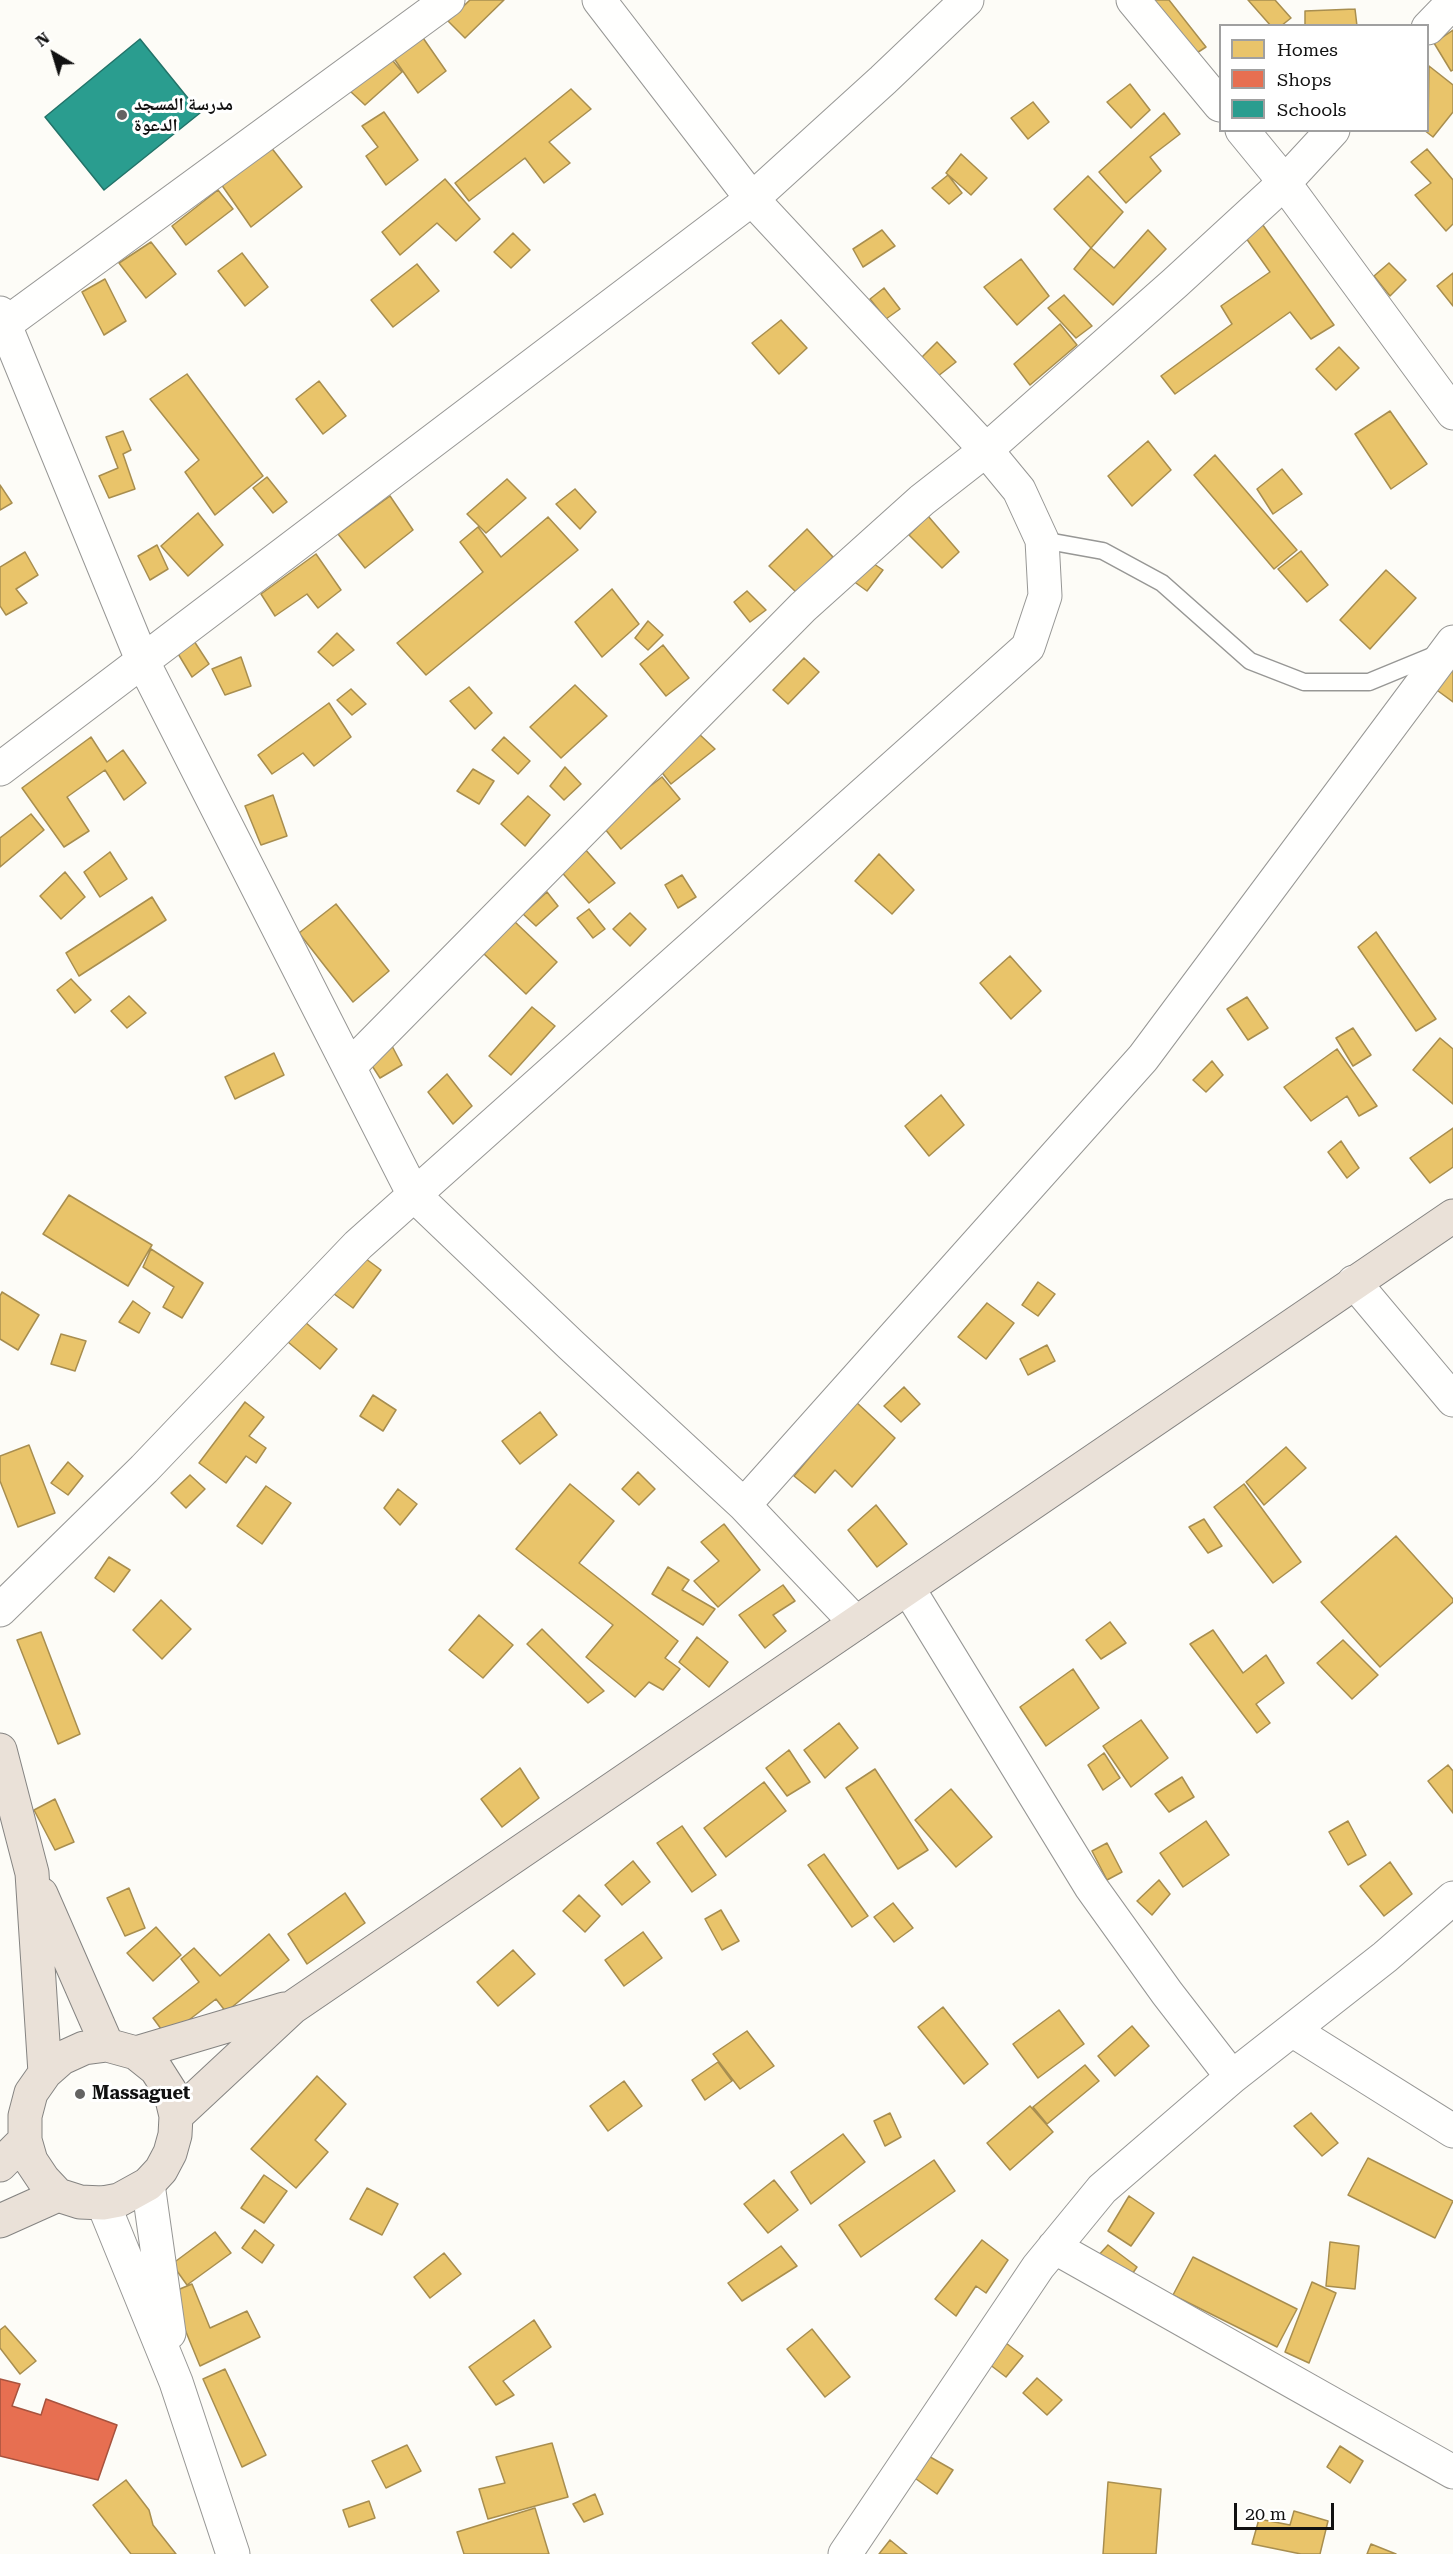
<!DOCTYPE html>
<meta charset="utf-8">
<style>
body{margin:0}
#map{position:relative;width:1453px;height:2554px;overflow:hidden;background:#fdfcf7;font-family:"Roboto Serif",serif}
canvas{display:block}
.legend{position:absolute;left:1219px;top:24px;width:210px;height:108px;box-sizing:border-box;background:#fff;border:2px solid #a0a0a0;margin:0;padding:8px 10px;list-style:none;font-size:18px;color:#111}
.legend li{display:flex;align-items:center;gap:12px;height:30px}
.legend b{width:30px;border:2px solid #a0a0a0}
.north{position:absolute;left:24px;top:24px;width:60px;height:60px;-webkit-text-stroke:4px #fff;paint-order:stroke;rotate:322deg;font-size:16px;font-weight:700;line-height:24px;text-align:center;color:#111}
.north::after{content:'';display:block;margin:auto;width:21px;height:27px;background:#111;clip-path:polygon(50% 0,100% 100%,50% 72%,0 100%)}
.scale{position:absolute;left:1234px;top:2503px;width:100px;height:27px;box-sizing:border-box;border:3px solid #111;border-top:0;padding-left:8px;font-size:18px;line-height:21px;white-space:nowrap;color:#111;-webkit-text-stroke:4px #fff;paint-order:stroke}
</style>
<div id="map">
<canvas width="1453" height="2554"></canvas>
<ul class="legend">
<li><b style="height:16px;background:#e9c46a"></b>Homes</li>
<li><b style="height:16px;background:#e76f51"></b>Shops</li>
<li><b style="height:16px;background:#2a9d8f"></b>Schools</li>
</ul>
<div class="north">N</div>
<div class="scale">20 m</div>
</div>
<script>
const g = document.querySelector('canvas').getContext('2d');
g.lineJoin = 'round';
function fillPath(path, color) { g.fillStyle = color; g.fill(path, 'evenodd'); }
const shape = rows => new Path2D(rows.map(r => 'M' + r).join(''));
function strokePath(path, color, width, dash) { g.strokeStyle = color; g.lineWidth = width; g.lineCap = dash ? 'butt' : 'round'; g.setLineDash(dash || []); g.stroke(path); }
function label(font, color, halo, rows, align = 'center') {
  g.font = font + ' "Roboto Serif","Noto Naskh Arabic",serif'; g.lineWidth = 6; g.setLineDash([]); g.textBaseline = 'middle'; g.strokeStyle = halo; g.fillStyle = color; for (const [text, x, y, turn = 0] of rows) {
    g.save(); g.translate(x, y); g.rotate((+turn || 0) * Math.PI / 180); g.textAlign = isNaN(turn) ? turn : align; if (halo) g.strokeText(text, 0, 0); g.fillText(text, 0, 0); g.restore();
  }
}
const homes = shape([
 [470,0,504,0,465,38,448,21,470,0],
 [1141,0,1169,0,1206,47,1186,60,1141,0],
 [1248,0,1275,0,1291,18,1281,26,1271,26,1248,0],
 [1355,9,1357,26,1305,26,1305,11,1355,9],
 [1453,30,1453,70,1451,71,1434,43,1453,30],
 [421,35,446,71,418,93,393,57,421,35],
 [389,56,402,72,365,105,350,91,389,56],
 [1429,66,1453,85,1453,112,1433,137,1424,130,1428,130,1429,66],
 [1130,84,1150,110,1131,128,1107,102,1130,84],
 [571,89,591,109,549,142,570,163,544,183,525,158,469,201,455,183,571,89],
 [1033,102,1049,122,1028,139,1011,118,1033,102],
 [384,112,418,160,386,185,366,156,378,147,362,126,384,112],
 [1164,113,1180,134,1150,157,1161,171,1126,203,1099,172,1164,113],
 [270,146,302,187,251,227,221,184,270,146],
 [1427,149,1453,180,1453,224,1446,231,1415,195,1431,183,1411,162,1427,149],
 [961,154,987,178,971,195,946,173,961,154],
 [948,175,962,193,949,204,932,188,948,175],
 [1088,176,1123,212,1091,248,1054,209,1088,176],
 [445,179,480,219,456,241,437,223,400,255,382,232,445,179],
 [218,190,233,209,186,245,172,226,218,190],
 [1260,221,1334,325,1311,339,1290,312,1175,394,1161,376,1232,324,1221,306,1270,272,1241,231,1260,221],
 [882,230,895,246,863,267,853,249,882,230],
 [1148,230,1166,249,1113,305,1074,269,1091,248,1114,268,1148,230],
 [513,233,530,250,511,268,494,252,513,233],
 [151,242,176,274,146,298,119,263,151,242],
 [242,253,268,287,245,306,218,271,242,253],
 [1021,259,1049,296,1017,325,984,287,1021,259],
 [1389,263,1406,280,1390,296,1374,276,1389,263],
 [417,264,439,291,393,327,371,300,417,264],
 [1453,273,1453,306,1437,286,1453,273],
 [105,279,126,321,104,335,82,292,105,279],
 [884,288,900,309,886,319,870,299,884,288],
 [1064,295,1092,326,1076,338,1048,308,1064,295],
 [781,320,807,348,779,374,752,343,781,320],
 [1060,324,1077,345,1030,385,1014,364,1060,324],
 [937,342,956,362,933,380,916,363,937,342],
 [1339,347,1359,368,1336,390,1316,369,1339,347],
 [187,374,263,476,215,515,185,472,199,460,150,399,187,374],
 [319,381,346,416,323,434,296,399,319,381],
 [1390,411,1427,464,1391,489,1355,434,1390,411],
 [123,431,131,450,123,454,135,489,109,498,99,476,118,468,106,437,123,431],
 [1148,441,1171,470,1132,506,1108,476,1148,441],
 [1215,455,1297,550,1274,569,1194,475,1215,455],
 [1282,469,1302,494,1273,514,1257,489,1282,469],
 [267,477,287,502,273,513,253,488,267,477],
 [507,479,526,498,486,533,467,514,507,479],
 [0,485,12,503,0,510,0,485],
 [575,489,596,512,580,529,556,504,575,489],
 [390,496,413,530,365,568,338,534,390,496],
 [198,513,223,545,188,576,161,546,198,513],
 [928,516,959,552,942,568,909,535,928,516],
 [548,517,578,550,426,675,397,643,483,572,460,542,478,527,501,557,548,517],
 [807,529,833,557,797,593,769,566,807,529],
 [157,545,168,569,150,580,138,556,157,545],
 [1301,551,1328,585,1307,602,1278,569,1301,551],
 [25,552,38,575,16,589,27,603,6,615,0,606,0,567,25,552],
 [316,554,341,590,318,608,307,594,275,616,261,594,316,554],
 [868,560,883,570,867,591,849,578,868,560],
 [1386,570,1416,598,1370,649,1340,620,1386,570],
 [612,589,639,624,602,657,575,622,612,589],
 [747,591,766,610,750,622,734,602,747,591],
 [648,621,663,635,648,650,635,638,648,621],
 [337,633,354,650,333,666,318,652,337,633],
 [194,641,209,664,192,677,177,652,194,641],
 [663,645,689,678,666,696,640,664,663,645],
 [241,657,251,686,225,695,212,669,241,657],
 [804,658,819,672,788,704,773,690,804,658],
 [1453,666,1453,702,1434,688,1453,666],
 [575,685,607,716,561,758,530,727,575,685],
 [469,687,492,713,475,729,450,701,469,687],
 [351,689,366,704,352,715,337,700,351,689],
 [329,703,351,737,314,766,303,753,272,774,258,755,329,703],
 [698,733,715,749,671,784,656,765,698,733],
 [91,737,107,762,123,750,146,783,124,800,105,770,67,797,89,831,64,847,22,788,91,737],
 [504,737,530,761,518,774,492,750,504,737],
 [565,767,581,784,564,800,550,786,565,767],
 [473,769,494,781,479,804,457,791,473,769],
 [662,777,680,799,621,849,601,824,662,777],
 [273,795,287,836,261,845,245,806,273,795],
 [528,796,550,815,525,846,501,824,528,796],
 [31,814,44,830,0,867,0,838,31,814],
 [584,848,615,883,589,903,558,868,584,848],
 [110,852,127,879,100,897,84,872,110,852],
 [879,854,914,890,892,914,855,881,879,854],
 [65,872,85,897,61,919,40,896,65,872],
 [682,875,696,897,678,908,665,885,682,875],
 [547,892,558,906,536,926,523,914,547,892],
 [152,897,166,920,79,976,66,953,152,897],
 [336,904,389,971,353,1002,299,933,336,904],
 [589,909,605,929,593,938,577,918,589,909],
 [630,913,646,929,630,946,613,929,630,913],
 [514,921,557,962,526,994,483,953,514,921],
 [1376,932,1436,1019,1416,1031,1358,947,1376,932],
 [1010,956,1041,991,1011,1019,980,983,1010,956],
 [71,979,91,1000,75,1013,57,990,71,979],
 [129,996,146,1013,127,1028,111,1011,129,996],
 [1247,997,1268,1028,1248,1040,1227,1009,1247,997],
 [532,1007,555,1026,511,1075,489,1056,532,1007],
 [1353,1028,1371,1055,1353,1066,1336,1038,1353,1028],
 [1440,1038,1453,1049,1453,1104,1413,1070,1440,1038],
 [392,1046,402,1065,380,1078,367,1058,392,1046],
 [1337,1049,1377,1106,1359,1116,1347,1096,1311,1121,1284,1087,1337,1049],
 [274,1053,284,1075,235,1099,225,1077,274,1053],
 [1212,1061,1223,1075,1206,1092,1193,1080,1212,1061],
 [447,1074,472,1106,453,1124,428,1092,447,1074],
 [941,1095,964,1125,929,1156,905,1126,941,1095],
 [1453,1128,1453,1167,1430,1183,1410,1158,1453,1128],
 [1341,1141,1359,1168,1347,1178,1328,1152,1341,1141],
 [69,1195,152,1245,128,1286,43,1234,69,1195],
 [151,1249,203,1283,182,1318,163,1307,174,1287,143,1267,151,1249],
 [358,1253,381,1270,353,1308,330,1291,358,1253],
 [1038,1282,1055,1294,1038,1316,1022,1305,1038,1282],
 [2,1292,39,1315,18,1350,0,1339,0,1296,2,1292],
 [133,1301,150,1313,139,1333,119,1322,133,1301],
 [987,1303,1014,1323,986,1359,958,1337,987,1303],
 [305,1322,337,1349,320,1369,288,1342,305,1322],
 [61,1334,86,1341,75,1371,51,1364,61,1334],
 [1047,1345,1055,1361,1028,1375,1020,1359,1047,1345],
 [904,1387,920,1404,901,1422,884,1406,904,1387],
 [373,1395,396,1410,383,1431,360,1416,373,1395],
 [245,1402,264,1417,249,1436,266,1448,256,1463,246,1456,226,1483,199,1463,245,1402],
 [856,1402,895,1438,852,1487,835,1470,815,1493,794,1476,856,1402],
 [540,1412,557,1435,520,1464,502,1441,540,1412],
 [29,1445,55,1513,18,1527,0,1481,0,1456,29,1445],
 [1286,1447,1306,1468,1264,1505,1246,1482,1286,1447],
 [68,1462,83,1476,68,1495,51,1483,68,1462],
 [638,1472,655,1489,639,1505,622,1489,638,1472],
 [190,1475,205,1489,186,1508,171,1493,190,1475],
 [570,1484,614,1521,579,1563,678,1641,665,1658,680,1669,663,1690,649,1682,635,1697,586,1657,613,1625,516,1549,570,1484],
 [1244,1484,1301,1562,1273,1583,1214,1507,1244,1484],
 [266,1486,291,1503,262,1544,237,1526,266,1486],
 [398,1489,417,1504,400,1525,384,1508,398,1489],
 [876,1505,907,1544,877,1567,848,1530,876,1505],
 [1204,1519,1222,1546,1208,1553,1189,1527,1204,1519],
 [724,1524,760,1570,718,1607,694,1581,719,1561,701,1542,724,1524],
 [1396,1536,1453,1599,1453,1602,1380,1667,1321,1602,1396,1536],
 [109,1557,130,1570,114,1592,95,1578,109,1557],
 [668,1567,689,1580,682,1590,715,1609,703,1625,652,1594,668,1567],
 [783,1585,795,1601,773,1615,786,1631,765,1648,739,1615,783,1585],
 [161,1600,191,1629,162,1659,133,1630,161,1600],
 [479,1615,513,1645,483,1678,449,1650,479,1615],
 [1110,1622,1126,1643,1101,1659,1086,1640,1110,1622],
 [542,1629,604,1691,588,1703,527,1644,542,1629],
 [1213,1630,1243,1673,1266,1655,1284,1683,1256,1704,1270,1723,1257,1733,1190,1644,1213,1630],
 [41,1632,80,1734,58,1744,17,1640,41,1632],
 [697,1637,728,1662,709,1687,679,1662,697,1637],
 [1343,1640,1378,1675,1352,1699,1317,1663,1343,1640],
 [1073,1669,1099,1708,1046,1746,1020,1707,1073,1669],
 [1141,1720,1168,1758,1131,1787,1103,1746,1141,1720],
 [839,1723,858,1748,825,1778,804,1750,839,1723],
 [789,1750,810,1782,787,1796,766,1768,789,1750],
 [1104,1753,1120,1778,1103,1790,1088,1765,1104,1753],
 [1448,1765,1453,1771,1453,1813,1428,1781,1448,1765],
 [520,1768,539,1798,502,1827,481,1799,520,1768],
 [875,1769,928,1850,898,1869,846,1788,875,1769],
 [1182,1777,1194,1797,1169,1812,1155,1794,1182,1777],
 [764,1782,786,1811,726,1857,704,1828,764,1782],
 [951,1789,992,1837,956,1867,915,1820,951,1789],
 [55,1799,74,1842,55,1850,34,1810,55,1799],
 [1206,1821,1229,1855,1183,1887,1160,1853,1206,1821],
 [1348,1821,1366,1855,1348,1865,1329,1832,1348,1821],
 [682,1826,716,1875,692,1892,657,1843,682,1826],
 [1107,1843,1122,1872,1107,1880,1092,1851,1107,1843],
 [824,1854,868,1916,852,1927,808,1865,824,1854],
 [633,1861,650,1882,622,1905,605,1885,633,1861],
 [1390,1862,1412,1894,1384,1916,1360,1886,1390,1862],
 [1159,1880,1170,1894,1152,1915,1137,1901,1159,1880],
 [129,1888,145,1928,125,1936,107,1898,129,1888],
 [345,1893,365,1923,307,1964,288,1934,345,1893],
 [579,1895,600,1916,585,1932,563,1911,579,1895],
 [893,1903,913,1928,894,1942,874,1917,893,1903],
 [721,1910,739,1941,722,1950,705,1919,721,1910],
 [156,1927,181,1955,153,1981,127,1953,156,1927],
 [643,1932,662,1958,624,1986,605,1960,643,1932],
 [269,1934,289,1960,226,2012,216,1999,167,2037,153,2018,199,1982,181,1959,194,1948,220,1976,269,1934],
 [513,1950,535,1974,498,2006,477,1982,513,1950],
 [943,2007,988,2064,964,2084,918,2027,943,2007],
 [1059,2010,1084,2044,1038,2078,1013,2044,1059,2010],
 [1132,2026,1149,2046,1115,2076,1098,2056,1132,2026],
 [747,2031,774,2066,740,2089,713,2054,747,2031],
 [718,2062,732,2081,705,2100,692,2080,718,2062],
 [1085,2065,1099,2081,1047,2124,1033,2107,1085,2065],
 [317,2076,346,2104,315,2140,328,2152,296,2188,251,2149,317,2076],
 [624,2081,642,2106,608,2131,590,2106,624,2081],
 [1030,2106,1053,2132,1010,2170,987,2143,1030,2106],
 [890,2113,901,2137,885,2146,874,2121,890,2113],
 [1311,2113,1338,2143,1322,2156,1294,2126,1311,2113],
 [843,2134,865,2162,811,2204,791,2172,843,2134],
 [1368,2158,1453,2201,1435,2238,1348,2195,1368,2158],
 [934,2160,955,2191,861,2257,839,2225,934,2160],
 [264,2175,287,2191,264,2223,241,2208,264,2175],
 [774,2180,798,2210,768,2233,744,2204,774,2180],
 [367,2188,398,2204,382,2235,350,2219,367,2188],
 [1129,2196,1154,2213,1131,2246,1108,2231,1129,2196],
 [255,2230,274,2245,262,2263,242,2248,255,2230],
 [215,2232,231,2253,187,2285,172,2264,215,2232],
 [982,2240,1008,2260,986,2293,976,2286,956,2316,935,2299,982,2240],
 [1330,2242,1359,2246,1355,2289,1326,2286,1330,2242],
 [1108,2245,1137,2267,1126,2283,1096,2258,1108,2245],
 [781,2246,797,2266,742,2301,728,2283,781,2246],
 [444,2253,461,2274,430,2298,414,2277,444,2253],
 [1193,2257,1297,2309,1277,2347,1173,2295,1193,2257],
 [1312,2282,1336,2293,1309,2363,1285,2352,1312,2282],
 [192,2284,210,2328,247,2311,260,2337,200,2366,170,2293,192,2284],
 [534,2320,551,2347,503,2381,514,2395,496,2405,469,2367,534,2320],
 [5,2326,36,2361,20,2374,0,2348,0,2330,5,2326],
 [812,2329,850,2377,825,2397,787,2349,812,2329],
 [1006,2343,1023,2356,1006,2377,989,2364,1006,2343],
 [225,2369,266,2455,242,2467,203,2379,225,2369],
 [1037,2378,1062,2400,1047,2415,1023,2393,1037,2378],
 [552,2443,568,2497,488,2519,479,2489,505,2483,496,2457,552,2443],
 [407,2445,421,2471,386,2488,372,2461,407,2445],
 [1340,2446,1363,2461,1350,2483,1327,2467,1340,2446],
 [918,2450,953,2470,937,2494,905,2471,918,2450],
 [126,2480,149,2510,153,2525,176,2554,131,2554,93,2505,126,2480],
 [1108,2482,1161,2489,1156,2554,1103,2554,1108,2482],
 [595,2494,603,2514,584,2522,573,2504,595,2494],
 [369,2501,375,2518,349,2527,343,2510,369,2501],
 [535,2508,549,2554,464,2554,457,2532,535,2508],
 [1294,2511,1328,2521,1320,2554,1301,2554,1252,2544,1259,2519,1290,2525,1294,2511],
 [890,2540,907,2554,879,2554,890,2540],
 [1371,2544,1396,2554,1367,2554,1371,2544]
]);
const shops = shape([
 [0,2379,20,2384,12,2406,41,2415,46,2399,117,2425,98,2480,0,2456,0,2379]
]);
const schools = shape([
 [140,39,200,113,104,190,45,117,140,39]
]);
const lane = shape([
 [1042,540,1103,551,1162,583,1250,661,1304,682,1369,682,1437,654]
]);
const street = shape([
 [1133,0,1220,105],
 [1428,28,1453,2],
 [1242,130,1274,169,1453,413],
 [0,313,143,662,414,1195,571,1345,744,1505,856,1623],
 [0,328,448,0],
 [0,769,752,199,883,80,967,0],
 [349,1067,803,607,922,500,986,450,1175,283,1284,183,1333,130],
 [1354,1282,1453,1400],
 [744,1505,1143,1058,1453,642],
 [908,1588,1091,1887,1167,1993,1232,2077],
 [0,1610,144,1469,358,1245,1028,647,1045,596,1042,540,1019,490,986,450,752,199,599,0],
 [1292,2030,1453,2131],
 [148,2184,169,2333],
 [103,2203,176,2382,233,2554],
 [1054,2247,1453,2472],
 [845,2554,1038,2267,1102,2189,1232,2077,1385,1957,1453,1898]
]);
const highway = shape([
 [0,1750,32,1873,45,2073],
 [41,1894,107,2045],
 [107,2045,136,2053,156,2069,170,2091,176,2116,175,2135,170,2153,161,2170,148,2184,119,2200,103,2203,80,2202,58,2195,43,2179,31,2161,25,2140,25,2116,31,2093,45,2073,62,2058,84,2048,107,2045],
 [136,2053,284,2009],
 [176,2116,293,2007,1453,1216],
 [0,2165,25,2140],
 [0,2221,58,2195]
]);
const markers = [
 [122,115,6,"#646362"],
 [80,2094,6,"#646362"]
];
const poiNames = [
 ["مدرسة المسجد",134,105],
 ["الدعوة",134,126],
 ["Massaguet",92,2094]
];
fillPath(homes, '#e9c46a');
strokePath(homes, '#a88e4f', 1.5);
fillPath(shops, '#e76f51');
strokePath(shops, '#a7533e', 1.5);
fillPath(schools, '#2a9d8f');
strokePath(schools, '#227369', 1.5);
strokePath(lane, '#979795', 19);
strokePath(street, '#979795', 35);
strokePath(highway, '#858482', 35);
strokePath(lane, '#fffffe', 16);
strokePath(street, '#fffffe', 33);
strokePath(highway, '#eae1d8', 33);
for (const [x, y, r, color] of markers) { const dot = new Path2D(); dot.arc(x, y, r, 0, 2 * Math.PI); g.fillStyle = color; g.fill(dot); strokePath(dot, '#fff', 2); }
label('bold 18px', '#111', '#fff', poiNames, 'left');
</script>
